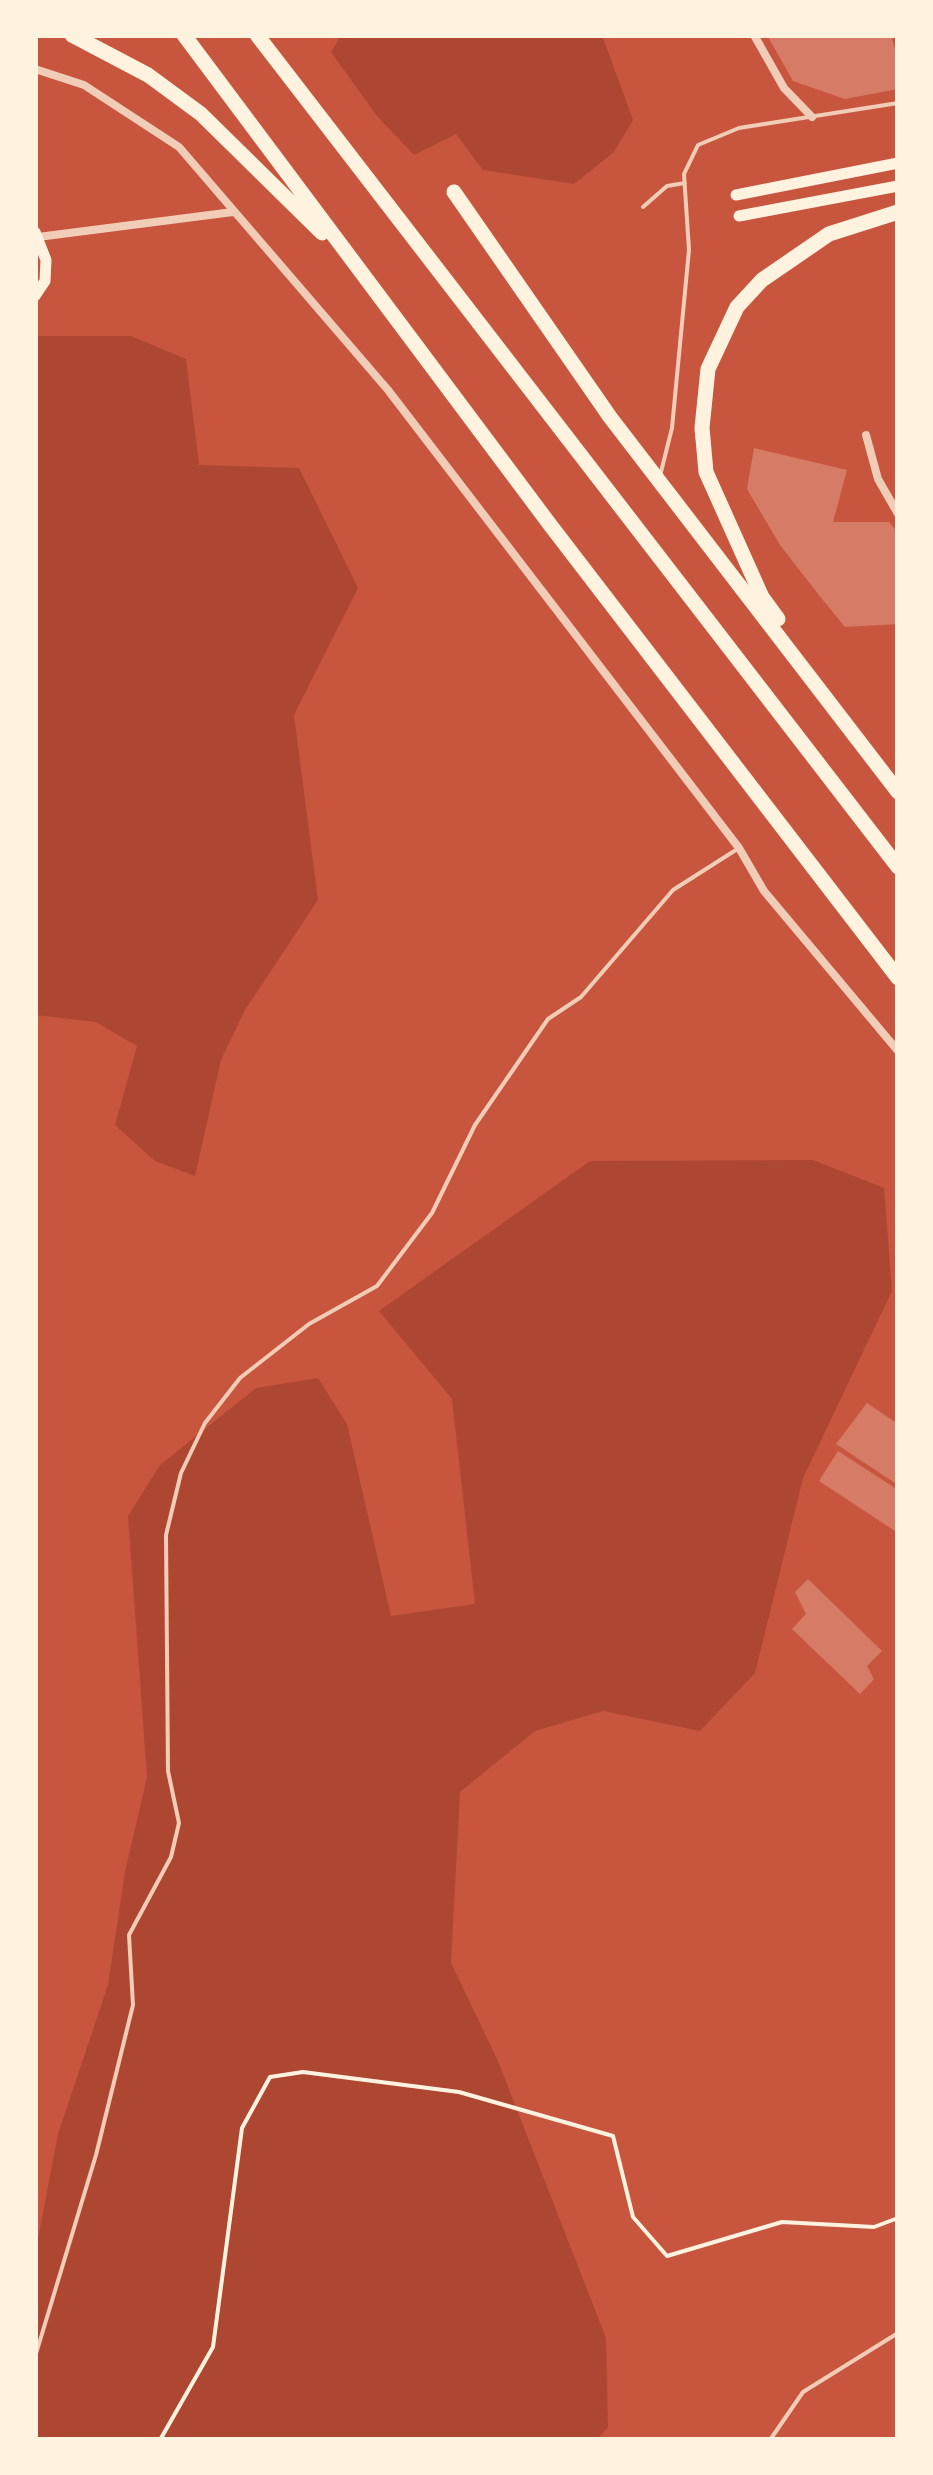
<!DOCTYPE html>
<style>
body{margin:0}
#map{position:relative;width:933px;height:2475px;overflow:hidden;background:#c8553d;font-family:Helvetica,sans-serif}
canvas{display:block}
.frame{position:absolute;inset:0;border:38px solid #fff3e0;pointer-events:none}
</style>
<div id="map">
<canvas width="933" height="2475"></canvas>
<div class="frame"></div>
</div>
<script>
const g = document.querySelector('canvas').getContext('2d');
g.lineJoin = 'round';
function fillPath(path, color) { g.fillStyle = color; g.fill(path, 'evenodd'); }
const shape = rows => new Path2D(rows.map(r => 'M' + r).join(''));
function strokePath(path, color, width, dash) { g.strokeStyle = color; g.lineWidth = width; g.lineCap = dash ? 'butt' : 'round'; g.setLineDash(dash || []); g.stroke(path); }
const green = shape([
 [341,35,602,35,633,120,614,152,574,184,483,170,456,134,414,155,377,116,331,52],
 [35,336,131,336,186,359,199,465,299,468,358,588,294,715,318,900,245,1010,221,1060,195,1176,155,1161,115,1125,137,1046,96,1022,35,1015],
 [813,1160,884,1188,892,1291,803,1478,755,1673,700,1731,603,1711,535,1731,460,1792,451,1963,498,2061,606,2338,608,2427,597,2440,35,2440,35,2255,58,2134,108,1985,125,1872,147,1777,128,1516,160,1465,256,1388,318,1378,347,1424,391,1616,475,1604,452,1399,379,1311,590,1161]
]);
const building = shape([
 [767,35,891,35,898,60,898,89,845,99,793,81],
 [754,448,847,470,833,522,889,522,898,533,898,624,845,627,818,594,780,545,747,489],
 [867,1403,898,1424,898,1485,836,1444],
 [838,1451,898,1490,898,1533,819,1481],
 [808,1579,882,1651,867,1666,874,1679,860,1694,792,1629,806,1614,795,1592]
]);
const path = shape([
 [160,2440,213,2347,242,2128,270,2077,303,2072,459,2092,613,2136,633,2217,667,2256,782,2222,874,2227,898,2218]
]);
const service = shape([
 [643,207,667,186,685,183],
 [660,476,672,428,689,250,684,174,698,145,739,128,898,103],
 [35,2357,96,2155,133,2005,129,1935,171,1857,179,1823,168,1771,166,1535,181,1473,205,1423,240,1378,309,1324,377,1286,432,1213,475,1125,548,1019,581,997,673,890,739,848],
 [770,2440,803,2392,898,2333]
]);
const minor = shape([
 [754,35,784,88,812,117],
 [35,69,84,85,179,147,388,390,739,848,764,891,898,1051],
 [38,237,233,212],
 [866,435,878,479,898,514]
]);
const secondary = shape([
 [736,195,898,163],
 [739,216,898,186],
 [35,232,46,260,45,281,35,296]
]);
const motorway = shape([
 [72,35,148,75,201,114,322,233],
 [184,35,551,526,898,978],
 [257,35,898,867],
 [454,192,610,417,898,792],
 [778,619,762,597,706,472,702,428,708,369,737,307,762,280,829,234,898,212]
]);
fillPath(green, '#ae4732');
fillPath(building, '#d67c66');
strokePath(path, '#fff3e0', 4);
strokePath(service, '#f1ccb7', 4);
strokePath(minor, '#f1ccb7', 8);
strokePath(secondary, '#fff3e0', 11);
strokePath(motorway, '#fff3e0', 15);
</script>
